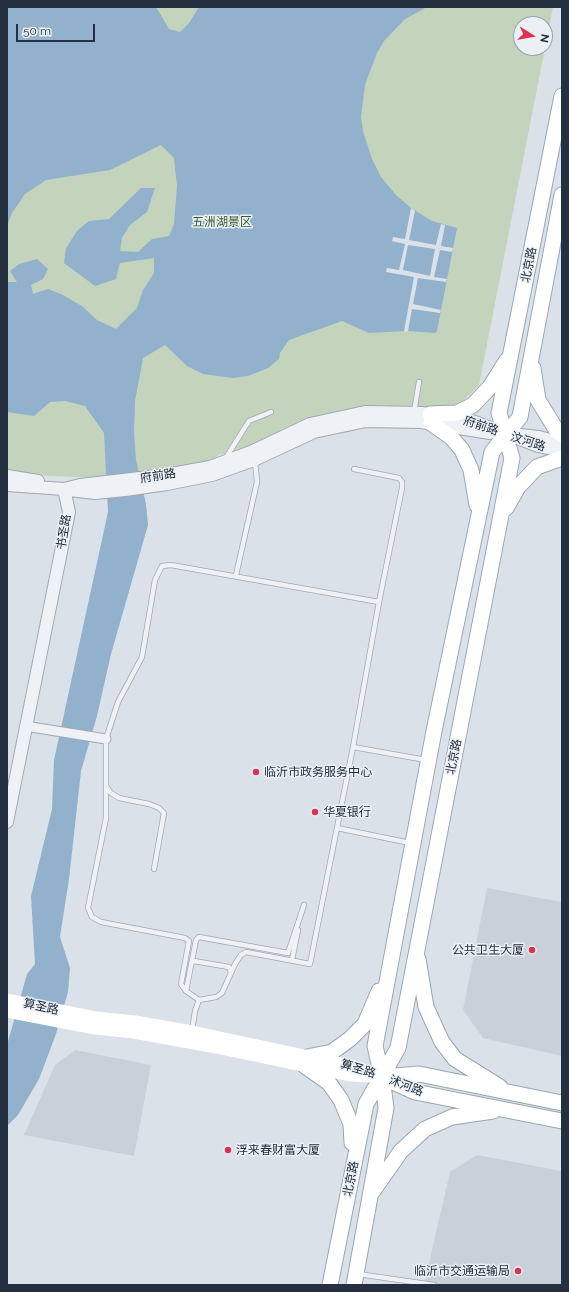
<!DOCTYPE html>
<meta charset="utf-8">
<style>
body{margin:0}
#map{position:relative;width:569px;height:1292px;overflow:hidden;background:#dbe1e8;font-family:Raleway,sans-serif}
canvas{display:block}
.frame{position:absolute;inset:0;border:8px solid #242f3f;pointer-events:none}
.north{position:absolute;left:513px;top:16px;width:40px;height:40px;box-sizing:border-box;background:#ebf0f5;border:1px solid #9ba3ac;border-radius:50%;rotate:101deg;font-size:11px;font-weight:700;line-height:16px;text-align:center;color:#242f3f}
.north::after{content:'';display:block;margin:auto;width:14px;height:18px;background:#dd3053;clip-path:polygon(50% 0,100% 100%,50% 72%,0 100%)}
.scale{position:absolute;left:16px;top:24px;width:79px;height:18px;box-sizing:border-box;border:2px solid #242f3f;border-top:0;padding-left:5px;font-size:12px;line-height:14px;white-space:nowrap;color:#242f3f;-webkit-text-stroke:3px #ebf0f5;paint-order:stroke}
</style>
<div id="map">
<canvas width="569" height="1292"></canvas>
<div class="frame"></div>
<div class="north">N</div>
<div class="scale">50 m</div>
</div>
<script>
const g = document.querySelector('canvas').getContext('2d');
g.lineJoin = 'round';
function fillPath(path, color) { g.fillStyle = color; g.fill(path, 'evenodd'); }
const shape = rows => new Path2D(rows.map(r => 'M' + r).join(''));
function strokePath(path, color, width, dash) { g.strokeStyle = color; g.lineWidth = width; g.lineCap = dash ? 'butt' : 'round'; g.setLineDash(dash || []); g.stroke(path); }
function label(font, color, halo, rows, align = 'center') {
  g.font = font + ' Raleway,"Noto Sans SC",sans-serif'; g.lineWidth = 3; g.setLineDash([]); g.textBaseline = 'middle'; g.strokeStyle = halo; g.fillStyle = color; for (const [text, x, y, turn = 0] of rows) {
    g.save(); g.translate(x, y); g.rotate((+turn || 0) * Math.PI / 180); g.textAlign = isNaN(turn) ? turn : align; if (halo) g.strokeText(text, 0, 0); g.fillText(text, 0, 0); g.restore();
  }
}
const built = shape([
 [487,888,562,902,562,1056,483,1038,463,1010],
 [75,1050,151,1065,134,1156,24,1135,55,1065],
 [477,1155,562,1171,562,1285,424,1285,450,1172]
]);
const green = shape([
 [7,7,553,7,479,385,460,404,429,408,370,405,302,420,245,448,219,455,208,463,184,465,159,471,97,478,28,475,7,472],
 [521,24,545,24,545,48,521,48]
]);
const water = shape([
 [7,7,156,7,169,29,180,32,189,23,199,7,427,7,405,19,384,41,377,53,365,85,361,117,363,131,372,159,381,177,396,195,411,208,432,221,457,228,437,331,435,333,408,331,369,333,342,321,289,340,280,353,279,359,268,368,248,376,233,378,203,374,187,366,165,345,143,358,135,401,134,433,136,460,146,504,148,525,111,654,97,716,81,771,69,879,60,937,70,968,68,992,56,1034,39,1079,18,1115,7,1126,7,1045,27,974,35,964,31,896,52,809,54,760,108,512,104,433,85,406,65,401,50,402,34,416,7,412,7,282,17,282,10,271,19,264,37,259,48,269,43,279,31,285,33,294,48,289,61,294,82,306,97,320,116,329,137,308,143,290,154,273,154,258,120,263,116,279,95,286,64,263,66,248,77,231,89,221,109,219,141,188,155,188,147,212,130,225,122,238,120,251,138,252,152,239,169,236,174,224,177,186,174,158,161,145,110,170,46,180,25,194,12,213,7,226]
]);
const pier = shape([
 [411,208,415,211,409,240,436,245,441,224,445,225,441,246,453,248,452,252,440,250,434,277,447,279,446,282,418,278,413,304,441,310,440,313,412,309,408,331,406,332,404,331,414,277,386,272,387,268,399,270,405,244,392,241,393,237,405,239],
 [408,245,435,249,430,276,403,270]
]);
const service = shape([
 [414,412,419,382],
 [225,459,249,421,271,412],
 [354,469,399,478,402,482,402,488,379,602],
 [171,565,379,602,353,747,310,964,246,952,241,955,235,964,222,993,216,997,199,1000,186,991,181,984,189,941,185,938,101,922,92,917,88,908,106,818,106,739,118,702,142,657,155,580,162,566,171,565],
 [236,575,257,482,255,461],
 [353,747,426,760],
 [106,786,111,793,119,798,149,804,159,808,164,813,154,869],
 [337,828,410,843],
 [292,960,298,930],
 [191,964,194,961,229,967,231,973],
 [186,991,196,940,199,937,288,953,304,905],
 [192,1031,195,1011,199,1000],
 [358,1274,434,1285]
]);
const minor = shape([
 [25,726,106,739]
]);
const tertiary = shape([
 [520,435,539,437,562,443],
 [7,476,38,481],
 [7,485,64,489,80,485,166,475,210,467,251,452,310,424,365,412,422,413,475,422,538,446,562,451],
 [69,490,95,493,125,490,167,484,212,475,254,460,314,432,366,421,421,422,490,433],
 [7,822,69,512,64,489]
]);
const secondary = shape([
 [7,1000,96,1018,135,1022,192,1032,351,1066,382,1077],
 [7,1011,95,1028,134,1032,211,1046,350,1075,368,1076]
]);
const primary = shape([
 [533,368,538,400,557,431,562,434],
 [430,414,457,413,473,405,490,387,507,360],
 [431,423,451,437,462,450,471,470,477,505],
 [506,508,518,487,537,467,562,458],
 [418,959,426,1007,442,1042,455,1059,500,1087],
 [307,1057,332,1052,350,1039,365,1024,379,991],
 [305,1066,329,1083,341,1100,351,1124,352,1143],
 [382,1077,415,1092,562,1121],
 [383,1077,419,1074,562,1103],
 [373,1191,401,1151,425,1129,452,1117,493,1111],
 [330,1285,366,1104,398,1048,512,458,499,413,562,96],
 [354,1285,386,1108,382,1077,375,1046,434,731,492,452,520,417,562,195]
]);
const markers = [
 [256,772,4,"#dd3053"],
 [315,812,4,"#dd3053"],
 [532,950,4,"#dd3053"],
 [228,1150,4,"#dd3053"],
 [518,1271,4,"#dd3053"]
];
const parkNames = [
 ["五洲湖景区",222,222]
];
const streetNames = [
 ["北京路",529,265,-79],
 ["府前路",481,426,18],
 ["汶河路",528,442,18],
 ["府前路",158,476,-9],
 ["书圣路",64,532,-81],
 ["北京路",454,757,-79],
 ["算圣路",41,1007,12],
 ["算圣路",358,1069,17],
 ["沭河路",406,1086,21],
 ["北京路",351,1179,-79]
];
const poiNames = [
 ["临沂市政务服务中心",264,772],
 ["华夏银行",323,812],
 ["公共卫生大厦",524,950,"right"],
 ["浮来春财富大厦",236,1150],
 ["临沂市交通运输局",510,1271,"right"]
];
fillPath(built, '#c9d0da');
fillPath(green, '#c3d3bc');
fillPath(water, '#92b1cc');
fillPath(pier, '#dbe1e8');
strokePath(service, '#a0a8b2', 6);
strokePath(minor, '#a0a8b2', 11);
strokePath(tertiary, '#a0a8b2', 14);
strokePath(primary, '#99a6b5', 17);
strokePath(service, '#eef1f6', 4.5);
strokePath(minor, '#eef1f6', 9);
strokePath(tertiary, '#eef1f6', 12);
strokePath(secondary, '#fff', 13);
strokePath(primary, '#fff', 15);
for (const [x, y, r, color] of markers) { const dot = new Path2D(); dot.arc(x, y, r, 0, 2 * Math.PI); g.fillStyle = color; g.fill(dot); strokePath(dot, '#ebf0f5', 1.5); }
label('12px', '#3a5c30', '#ebf0f5', parkNames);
label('12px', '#242f3f', '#ebf0f5', streetNames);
label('12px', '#242f3f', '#ebf0f5', poiNames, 'left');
</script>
